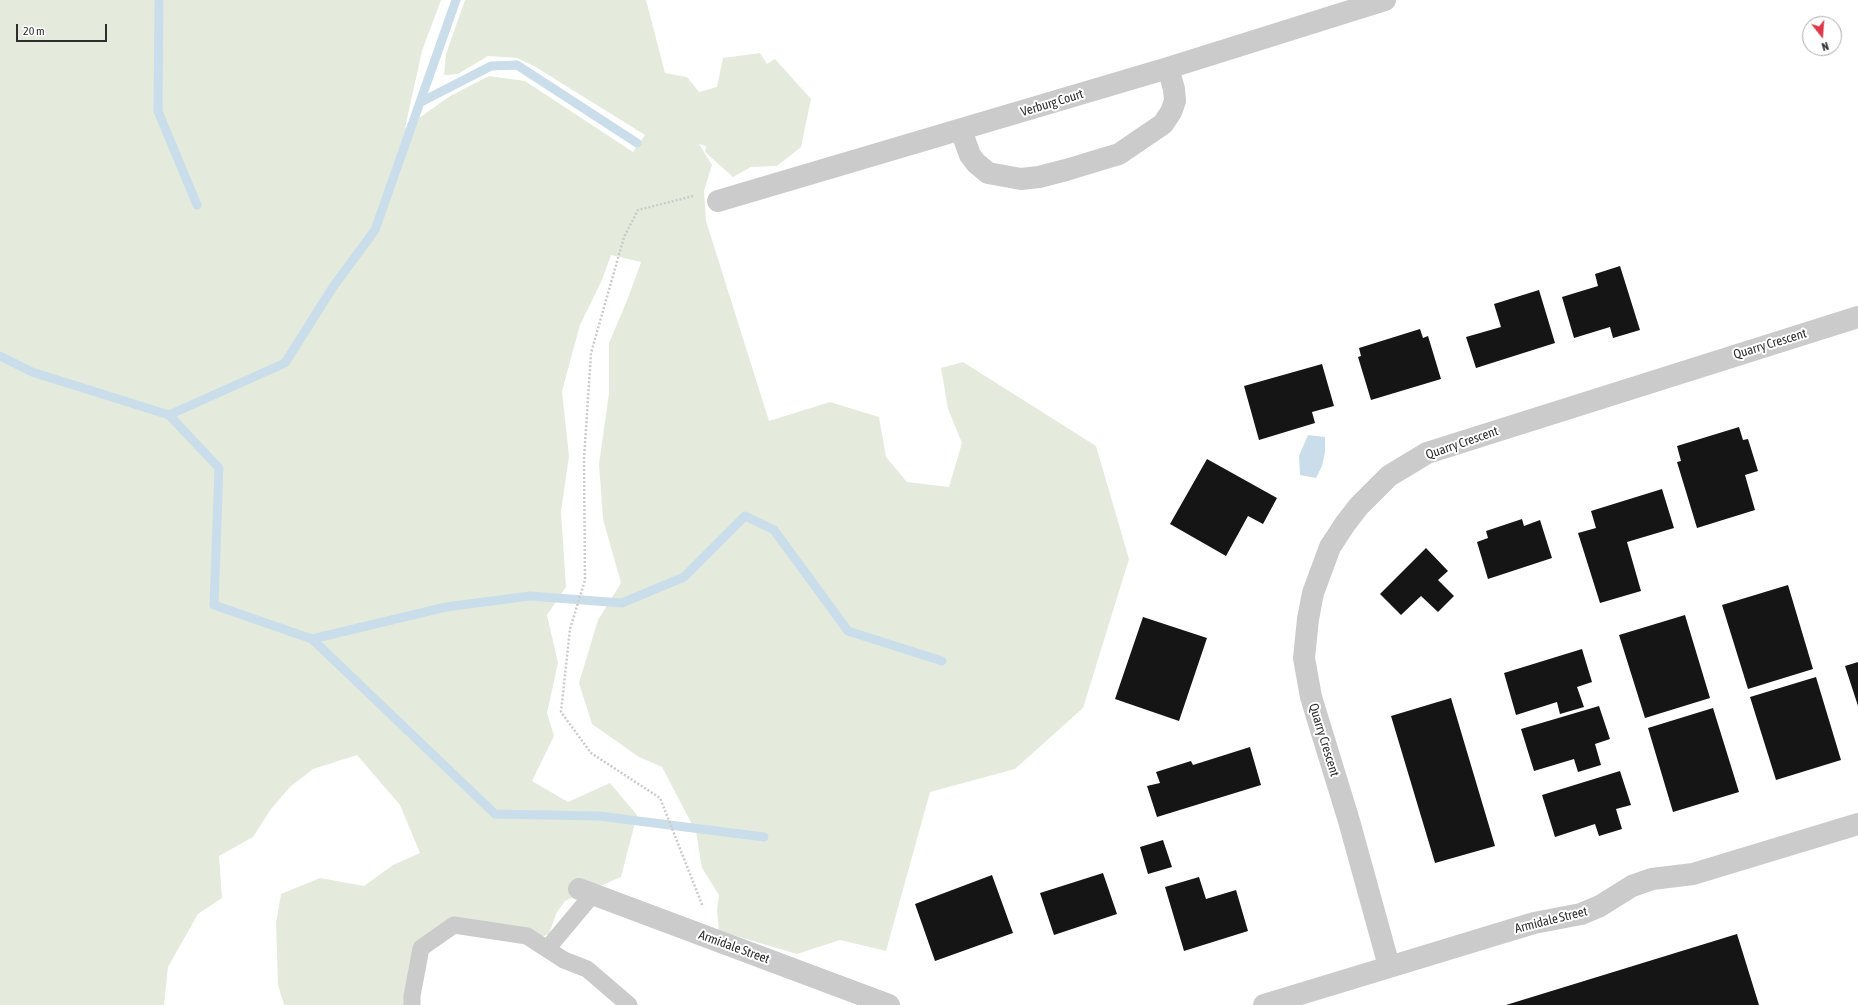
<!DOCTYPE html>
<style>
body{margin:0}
#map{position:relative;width:1858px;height:1005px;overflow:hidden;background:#fff;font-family:"Asap Condensed",sans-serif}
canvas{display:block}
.north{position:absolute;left:1802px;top:16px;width:40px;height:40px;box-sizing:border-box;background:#fff;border:1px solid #ababab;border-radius:50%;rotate:163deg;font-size:11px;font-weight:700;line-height:16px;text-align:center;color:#2e2e2e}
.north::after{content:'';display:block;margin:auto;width:14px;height:18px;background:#de3747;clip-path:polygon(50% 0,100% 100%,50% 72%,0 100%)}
.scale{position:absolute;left:16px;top:24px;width:91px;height:18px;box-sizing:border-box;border:2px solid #2e2e2e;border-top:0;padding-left:5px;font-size:12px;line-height:14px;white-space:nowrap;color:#2e2e2e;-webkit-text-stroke:3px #fff;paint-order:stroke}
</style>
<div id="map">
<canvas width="1858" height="1005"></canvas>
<div class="north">N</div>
<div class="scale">20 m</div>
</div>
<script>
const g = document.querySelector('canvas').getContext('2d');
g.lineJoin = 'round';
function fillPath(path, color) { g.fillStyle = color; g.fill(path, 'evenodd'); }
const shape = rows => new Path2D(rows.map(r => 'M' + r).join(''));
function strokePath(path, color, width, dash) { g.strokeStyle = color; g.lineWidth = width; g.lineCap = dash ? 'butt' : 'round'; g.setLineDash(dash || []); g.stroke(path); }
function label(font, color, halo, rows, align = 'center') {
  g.font = font + ' "Asap Condensed",sans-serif'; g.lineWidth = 4; g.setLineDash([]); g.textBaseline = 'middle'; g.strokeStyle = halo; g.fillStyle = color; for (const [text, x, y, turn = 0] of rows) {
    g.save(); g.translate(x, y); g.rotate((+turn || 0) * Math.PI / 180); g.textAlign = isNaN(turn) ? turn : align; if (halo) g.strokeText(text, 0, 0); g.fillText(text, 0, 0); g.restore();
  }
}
const green = shape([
 [0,0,441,0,422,51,405,128,450,96,489,76,525,81,633,152,645,135,534,66,517,58,488,56,458,74,444,75,446,54,465,0,646,0,665,73,687,77,699,92,717,87,723,58,760,53,767,64,775,59,811,99,801,147,777,166,751,167,733,177,705,152,706,146,699,144,712,165,704,191,706,221,769,421,830,402,879,417,886,457,907,482,949,487,962,443,948,409,941,368,963,362,1096,446,1129,559,1083,708,1015,769,930,792,886,951,840,940,797,954,719,931,717,910,719,895,702,868,696,832,662,767,639,757,592,724,579,683,598,620,621,583,603,519,599,464,609,393,609,343,628,298,641,262,611,255,602,280,580,325,562,391,569,456,561,512,566,587,547,615,558,663,547,713,554,736,532,781,568,802,610,783,637,815,621,877,565,901,557,912,549,934,534,940,454,925,421,948,411,1005,284,1005,278,985,276,924,281,894,320,878,364,886,393,865,420,853,400,805,357,755,313,769,290,787,271,809,253,837,219,856,222,898,198,914,168,967,164,1005,0,1005]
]);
const water = shape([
 [1308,435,1325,437,1325,452,1322,466,1316,478,1300,475,1299,456]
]);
const stream = shape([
 [159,0,158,111,197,205],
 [421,102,491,66,517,65,637,143],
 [0,356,32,372,169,415,285,363,333,287,375,230,456,0],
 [169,415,219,468,214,605,312,639,495,814,599,816,764,837],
 [312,639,446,607,530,596,622,603,684,577,745,516,774,530,848,631,942,661]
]);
const building = shape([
 [1620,266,1640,330,1613,338,1610,327,1574,338,1562,297,1598,286,1595,274],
 [1539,290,1555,343,1476,368,1466,337,1501,327,1494,304],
 [1420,329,1423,338,1428,336,1441,379,1371,400,1358,357,1361,356,1359,348],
 [1322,364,1334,406,1312,412,1315,423,1259,440,1244,386],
 [1739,427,1743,440,1748,439,1758,471,1745,475,1755,510,1697,528,1677,462,1681,461,1677,446],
 [1207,459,1277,498,1263,524,1248,516,1226,556,1170,524],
 [1662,489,1674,528,1627,542,1641,591,1600,603,1578,533,1596,528,1591,511],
 [1522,519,1524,526,1540,520,1552,558,1488,579,1477,542,1488,538,1486,531],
 [1426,548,1448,571,1438,580,1454,596,1438,612,1421,596,1401,615,1380,594],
 [1788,585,1813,669,1748,689,1722,605],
 [1685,615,1710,698,1645,718,1619,635],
 [1143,617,1207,638,1179,721,1115,699],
 [1582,649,1592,682,1577,687,1584,707,1560,714,1557,702,1516,715,1504,673],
 [1858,662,1858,706,1845,666],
 [1816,677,1841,760,1776,780,1750,697],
 [1451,698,1495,846,1435,863,1391,716],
 [1599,706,1610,739,1595,744,1601,765,1578,772,1574,759,1534,771,1521,729],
 [1713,708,1739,792,1673,812,1648,728],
 [1250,747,1261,785,1157,817,1147,786,1160,783,1156,772,1191,761,1193,765],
 [1620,771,1631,805,1616,809,1622,829,1599,836,1595,824,1555,837,1542,795],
 [1163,840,1172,867,1148,874,1140,847],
 [1103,873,1117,914,1054,935,1040,893],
 [992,875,1013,933,935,961,915,904],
 [1199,877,1206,899,1236,890,1248,931,1184,951,1165,887],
 [1737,934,1759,1005,1506,1005]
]);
const path = shape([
 [693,196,638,210,624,237,591,353,584,459,585,580,570,629,561,712,591,753,660,798,703,907]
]);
const service = shape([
 [547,949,593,894],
 [412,1005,412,996,421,948,454,925,527,936,564,960,587,969,629,1005]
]);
const minor = shape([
 [961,130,970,155,976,163,988,173,1021,179,1039,177,1066,170,1119,154,1163,124,1171,112,1175,101,1174,89,1168,68],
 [718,201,1168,68,1385,0],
 [579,889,889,1005],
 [1389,966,1349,821,1311,697,1304,658,1308,619,1313,593,1330,547,1345,524,1359,506,1389,476,1427,453,1858,317],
 [1264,1005,1534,923,1581,914,1600,906,1632,886,1652,879,1693,874,1858,824]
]);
const streetNames = [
 ["Verburg Court",1052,103,-17],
 ["Quarry Crescent",1770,344,-17],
 ["Quarry Crescent",1462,443,-19],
 ["Quarry Crescent",1324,740,73],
 ["Armidale Street",1551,920,-14],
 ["Armidale Street",734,947,20]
];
fillPath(green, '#e4ebdc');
fillPath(water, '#c9deea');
strokePath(stream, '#c9deea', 9);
fillPath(building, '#151515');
strokePath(path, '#cbcbcb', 2.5, [2, 2]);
strokePath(service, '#cbcbcb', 17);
strokePath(minor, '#cbcbcb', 22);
label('13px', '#2e2e2e', '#fff', streetNames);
</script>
